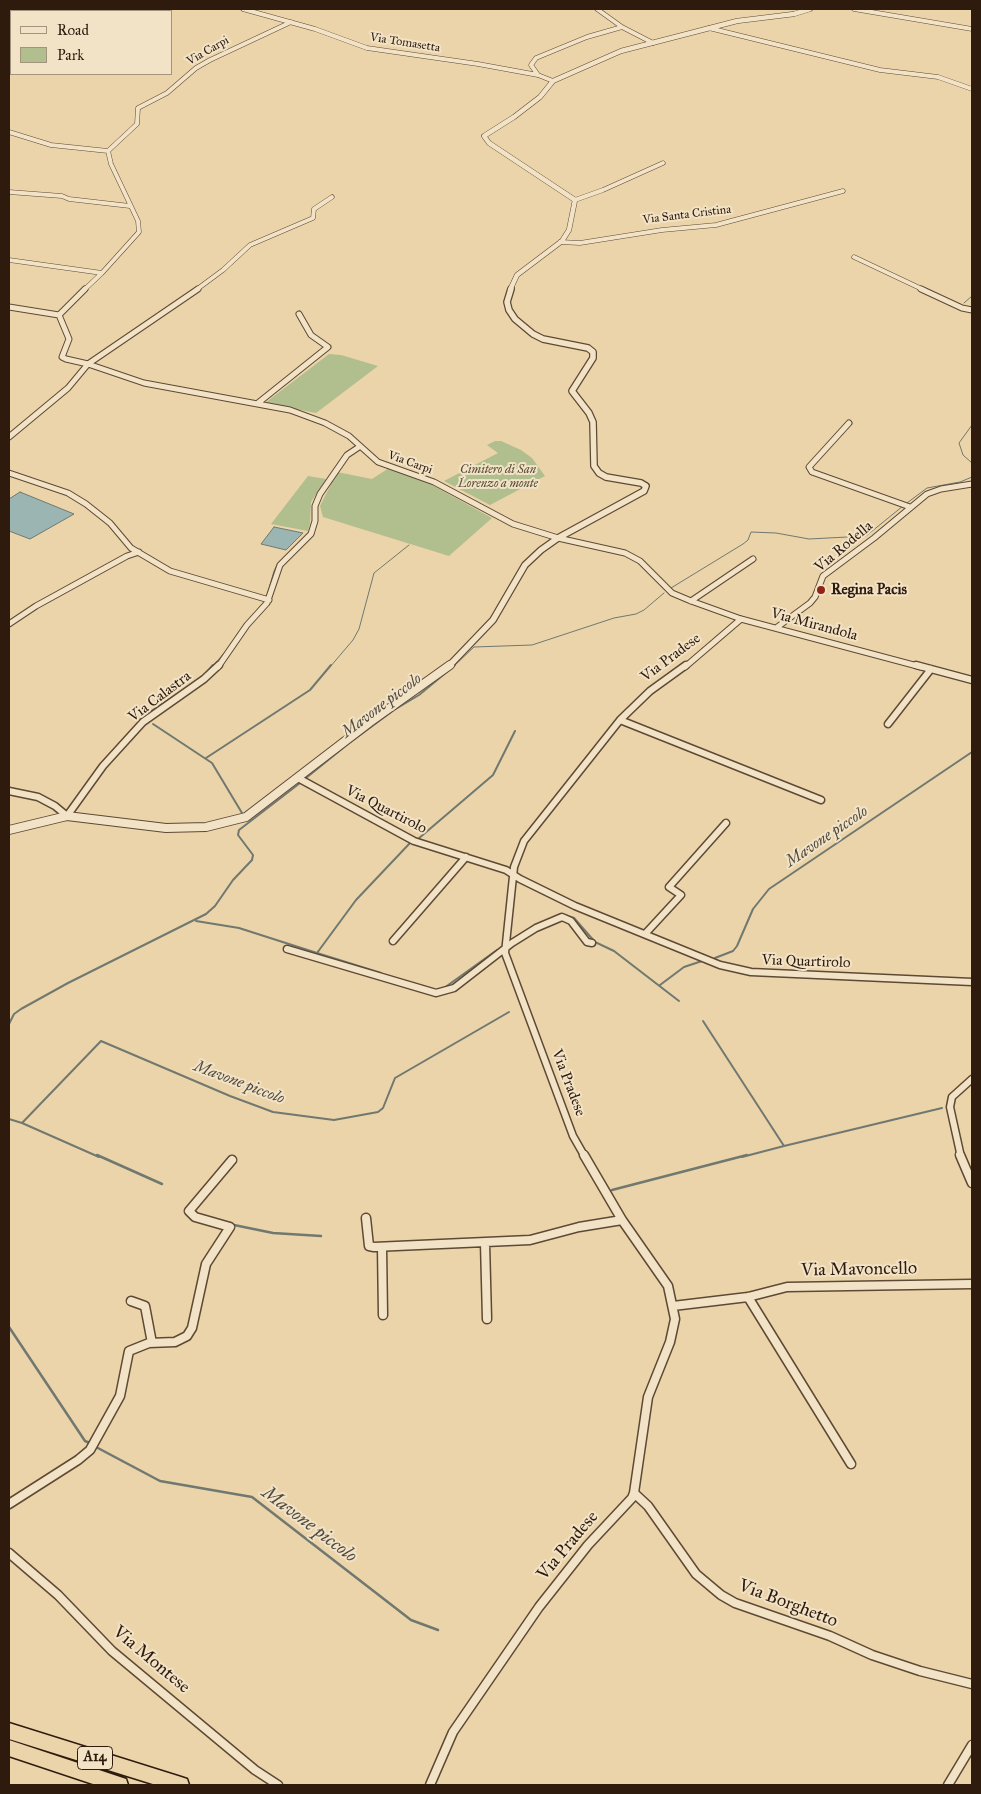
<!DOCTYPE html>
<style>
body{margin:0}
#map{position:relative;width:981px;height:1794px;overflow:hidden;background:#ebd4a9;font-family:"IM FELL Great Primer",serif}
canvas{display:block}
.frame{position:absolute;inset:0;border:10px solid #2f1b0e;pointer-events:none}
.legend{position:absolute;left:10px;top:10px;width:162px;height:65px;box-sizing:border-box;background:#f2e3c7;border:1px solid #a4937d;margin:0;padding:6px 9px;list-style:none;font-size:15px;color:#2f1b0e}
.legend li{display:flex;align-items:center;gap:10px;height:25px}
.legend b{width:25px;border:1px solid #a4937d}
</style>
<div id="map">
<canvas width="981" height="1794"></canvas>
<div class="frame"></div>
<ul class="legend">
<li><b style="height:6px;background:#f2e3c7"></b>Road</li>
<li><b style="height:14px;background:#b1be8e"></b>Park</li>
</ul>
</div>
<script>
const g = document.querySelector('canvas').getContext('2d');
g.lineJoin = 'round';
function fillPath(path, color) { g.fillStyle = color; g.fill(path, 'evenodd'); }
const shape = rows => new Path2D(rows.map(r => 'M' + r).join(''));
function strokePath(path, color, width, dash) { g.strokeStyle = color; g.lineWidth = width; g.lineCap = dash ? 'butt' : 'round'; g.setLineDash(dash || []); g.stroke(path); }
function label(font, color, halo, rows, align = 'center') {
  g.font = font + ' "IM FELL Great Primer",serif'; g.lineWidth = 4; g.setLineDash([]); g.textBaseline = 'middle'; g.strokeStyle = halo; g.fillStyle = color; for (const [text, x, y, turn = 0] of rows) {
    g.save(); g.translate(x, y); g.rotate((+turn || 0) * Math.PI / 180); g.textAlign = isNaN(turn) ? turn : align; if (halo) g.strokeText(text, 0, 0); g.fillText(text, 0, 0); g.restore();
  }
}
const green = shape([
 [329,354,341,355,378,366,316,413,265,403],
 [495,441,501,441,521,450,532,458,545,476,490,505,444,481,498,453,487,445],
 [389,468,432,485,492,518,449,556,323,517,320,506,337,472,372,479],
 [308,476,326,479,311,502,310,523,308,531,271,524]
]);
const water = shape([
 [20,492,74,514,30,539,9,531,9,499,20,492],
 [274,527,303,533,286,550,261,544,274,527]
]);
const streamFar2 = shape([
 [964,303,972,296],
 [972,425,959,443,963,455,972,463],
 [907,503,927,488,960,482,972,477],
 [671,588,743,544,748,540,751,532,776,533,809,539,866,536,903,506],
 [268,592,274,571,278,563,285,556],
 [258,609,263,603],
 [212,667,225,652],
 [330,667,353,640,359,629,374,573,409,545],
 [453,667,474,647,532,645,614,618,636,614,644,610,664,593]
]);
const streamFar1 = shape([
 [452,668,455,665],
 [206,673,213,665],
 [147,714,189,686],
 [153,724,212,763,242,813],
 [206,758,310,690,331,665],
 [306,778,348,744,394,710,419,695,448,671],
 [418,839,493,775,515,731],
 [565,915,574,918,595,942,614,951,679,1001],
 [196,921,239,928,317,953,356,900,410,843],
 [317,953,381,973],
 [715,958,733,951,737,946,753,909,769,889,972,752],
 [660,985,684,967,702,961],
 [444,988,497,950],
 [703,1021,784,1146,942,1108],
 [9,1024,14,1014,21,1009,68,983,206,914,215,906,233,880,252,860,253,855,238,835,239,830,300,783],
 [9,1119,22,1123,101,1041,230,1096,273,1112,334,1120,378,1112,383,1108,395,1078,509,1012],
 [22,1123,99,1157],
 [742,1157,784,1146]
]);
const stream = shape([
 [97,1155,162,1184],
 [612,1190,747,1155],
 [234,1225,273,1233,321,1236],
 [9,1327,85,1441,90,1443],
 [96,1447,160,1481,252,1497,411,1620,438,1630]
]);
const minorFar3 = shape([
 [243,9,315,29,367,48,478,64,538,75,553,81],
 [597,9,622,27,653,43],
 [854,9,972,29],
 [709,28,880,70,938,77,972,89],
 [538,75,531,65,536,58,587,37,622,27],
 [9,132,51,145,108,151,137,124,138,108,167,93,196,68,210,60,291,22],
 [9,192,62,196,69,199,130,206],
 [575,200,603,190,663,163],
 [560,242,580,243,662,230,716,225,843,191],
 [854,257,924,290],
 [9,260,102,273],
 [84,290,102,273,139,232,138,221,111,164,108,151],
 [196,290,223,270,250,245,313,218,314,209,332,197]
]);
const minorFar2 = shape([
 [85,289,59,315,69,339,62,357,66,359,88,364,144,383,290,410,325,423,349,436,378,462,434,482,513,524,558,538,625,553,640,561,672,593,691,601,741,619,921,667],
 [921,289,962,308,972,310],
 [9,307,59,315],
 [258,403,328,347,311,335,299,314],
 [849,423,809,467,812,472,910,507],
 [9,437,68,388,88,364,198,289],
 [9,473,68,493,86,504,110,523,131,548,170,571,269,600],
 [691,601,753,559],
 [9,624,36,606,127,556,139,552],
 [776,628,810,603,815,597,823,576,874,538,927,494,941,489,972,484],
 [218,667,247,625,267,603,280,565,311,534,315,521,315,506,320,494,347,455,359,447],
 [685,667,741,619]
]);
const minorFar1 = shape([
 [916,665,972,680],
 [620,720,821,800],
 [888,724,931,669],
 [298,778,414,841,506,870,520,879,575,906,720,965,751,972,972,982],
 [9,791,38,797,55,806,67,816,103,766,143,722,204,679,219,665],
 [645,934,681,895,669,887,726,823],
 [393,941,466,857],
 [287,949,436,993,454,988,512,943,536,928,562,917,571,921,587,942,592,943],
 [585,1157,573,1136,505,953,514,867,524,841,620,720,650,691,686,665],
 [961,1157,950,1107,952,1097,972,1079]
]);
const minor = shape([
 [960,1155,972,1183],
 [366,1218,369,1246,374,1247,530,1240,579,1227,622,1220],
 [485,1243,487,1319],
 [382,1247,383,1315],
 [748,1297,851,1464],
 [131,1301,145,1306,152,1343],
 [673,1306,748,1297,787,1287,972,1284],
 [634,1493,648,1506,696,1574,721,1595,735,1603,830,1636,872,1655,920,1671,972,1684],
 [9,1504,78,1460,90,1450,120,1396,129,1351,149,1343,175,1342,187,1336,192,1328,206,1264,230,1227,195,1217,189,1211,232,1160],
 [9,1553,58,1595,112,1651,255,1770,278,1785],
 [430,1785,453,1732,539,1607,588,1545,632,1498,634,1493,648,1397,670,1342,675,1319,668,1286,622,1220,584,1155],
 [948,1785,972,1745]
]);
const tertiaryFar2 = shape([
 [510,290,517,275,562,241,569,230,575,200,489,143,484,136,514,117,540,97,553,81,621,51,737,21,794,14,810,9]
]);
const tertiaryFar1 = shape([
 [448,667,493,620,525,565,541,550,558,538,644,491,646,486,641,483,606,477,599,473,594,466,593,422,589,413,572,391,593,358,593,352,588,348,543,339,533,334,515,319,509,310,507,302,511,289]
]);
const tertiary = shape([
 [9,830,67,816,166,828,206,827,246,817,370,722,450,665]
]);
const motorway = shape([
 [9,1723,181,1777,187,1779,189,1785,156,1785,9,1739,9,1723],
 [9,1740,126,1779,128,1785,96,1785,9,1756,9,1740]
]);
const markers = [
 [821,590,5,"#8f2418"]
];
const farStreetnames = [
 ["Via Tomasetta",405,43,9],
 ["Via Carpi",208,51,-30],
 ["Via Santa Cristina",687,215,-7],
 ["Via Carpi",410,463,20]
];
const farParknames = [
 ["Cimitero di San",498,470],
 ["Lorenzo a monte",498,484]
];
const shields = [
 [95,1758,35]
];
const shieldNames = [
 ["A14",95,1758]
];
const streetNames = [
 ["Via Rodella",844,547,-40],
 ["Via Mirandola",814,625,15],
 ["Via Pradese",671,658,-37],
 ["Via Calastra",160,697,-37],
 ["Via Quartirolo",386,810,27],
 ["Via Quartirolo",806,962,2],
 ["Via Pradese",568,1083,69]
];
const poiNames = [
 ["Regina Pacis",831,590]
];
const waterNames = [
 ["Mavone piccolo",382,706,-37],
 ["Mavone piccolo",827,837,-34],
 ["Mavone piccolo",239,1083,21]
];
const nearStreetnames = [
 ["Via Mavoncello",859,1270,-1],
 ["Via Pradese",568,1546,-50],
 ["Via Borghetto",788,1604,21],
 ["Via Montese",151,1660,40]
];
const nearWaternames = [
 ["Mavone piccolo",309,1525,37]
];
fillPath(green, '#b1be8e');
fillPath(water, '#9bb6b2');
strokePath(water, '#707870', 1);
strokePath(streamFar2, '#707870', 1);
strokePath(streamFar1, '#707870', 2);
strokePath(stream, '#707870', 2.5);
strokePath(minorFar3, '#5e4935', 5);
strokePath(minorFar2, '#5e4935', 7);
strokePath(minorFar1, '#5e4935', 9);
strokePath(minor, '#5e4935', 11);
strokePath(tertiaryFar2, '#5e4935', 5.5);
strokePath(tertiaryFar1, '#5e4935', 8);
strokePath(tertiary, '#5e4935', 10);
strokePath(motorway, '#2f1b0e', 3);
strokePath(minorFar3, '#f2e3c7', 4);
strokePath(minorFar2, '#f2e3c7', 5);
strokePath(minorFar1, '#f2e3c7', 6);
strokePath(minor, '#f2e3c7', 8);
strokePath(tertiaryFar2, '#f2e3c7', 4.5);
strokePath(tertiaryFar1, '#f2e3c7', 5.5);
strokePath(tertiary, '#f2e3c7', 8);
fillPath(motorway, '#ebd4a9');
for (const [x, y, r, color] of markers) { const dot = new Path2D(); dot.arc(x, y, r, 0, 2 * Math.PI); g.fillStyle = color; g.fill(dot); strokePath(dot, '#f2e3c7', 2); }
label('12px', '#2f1b0e', '#f2e3c7', farStreetnames);
label('italic 12px', '#564c34', '#f2e3c7', farParknames);
for (const [x, y, w] of shields) { const box = new Path2D(); box.roundRect(x - w / 2, y - 11.5, w, 23, 4); g.fillStyle = '#f2e3c7'; g.fill(box); strokePath(box, '#2f1b0e', 1); }
label('bold 14px', '#2f1b0e', null, shieldNames);
label('15px', '#2f1b0e', '#f2e3c7', streetNames);
label('bold 15px', '#2f1b0e', '#f2e3c7', poiNames, 'left');
label('italic 16px', '#4f4a3f', '#f2e3c7', waterNames);
label('18px', '#2f1b0e', '#f2e3c7', nearStreetnames);
label('italic 19px', '#4f4a3f', '#f2e3c7', nearWaternames);
</script>
